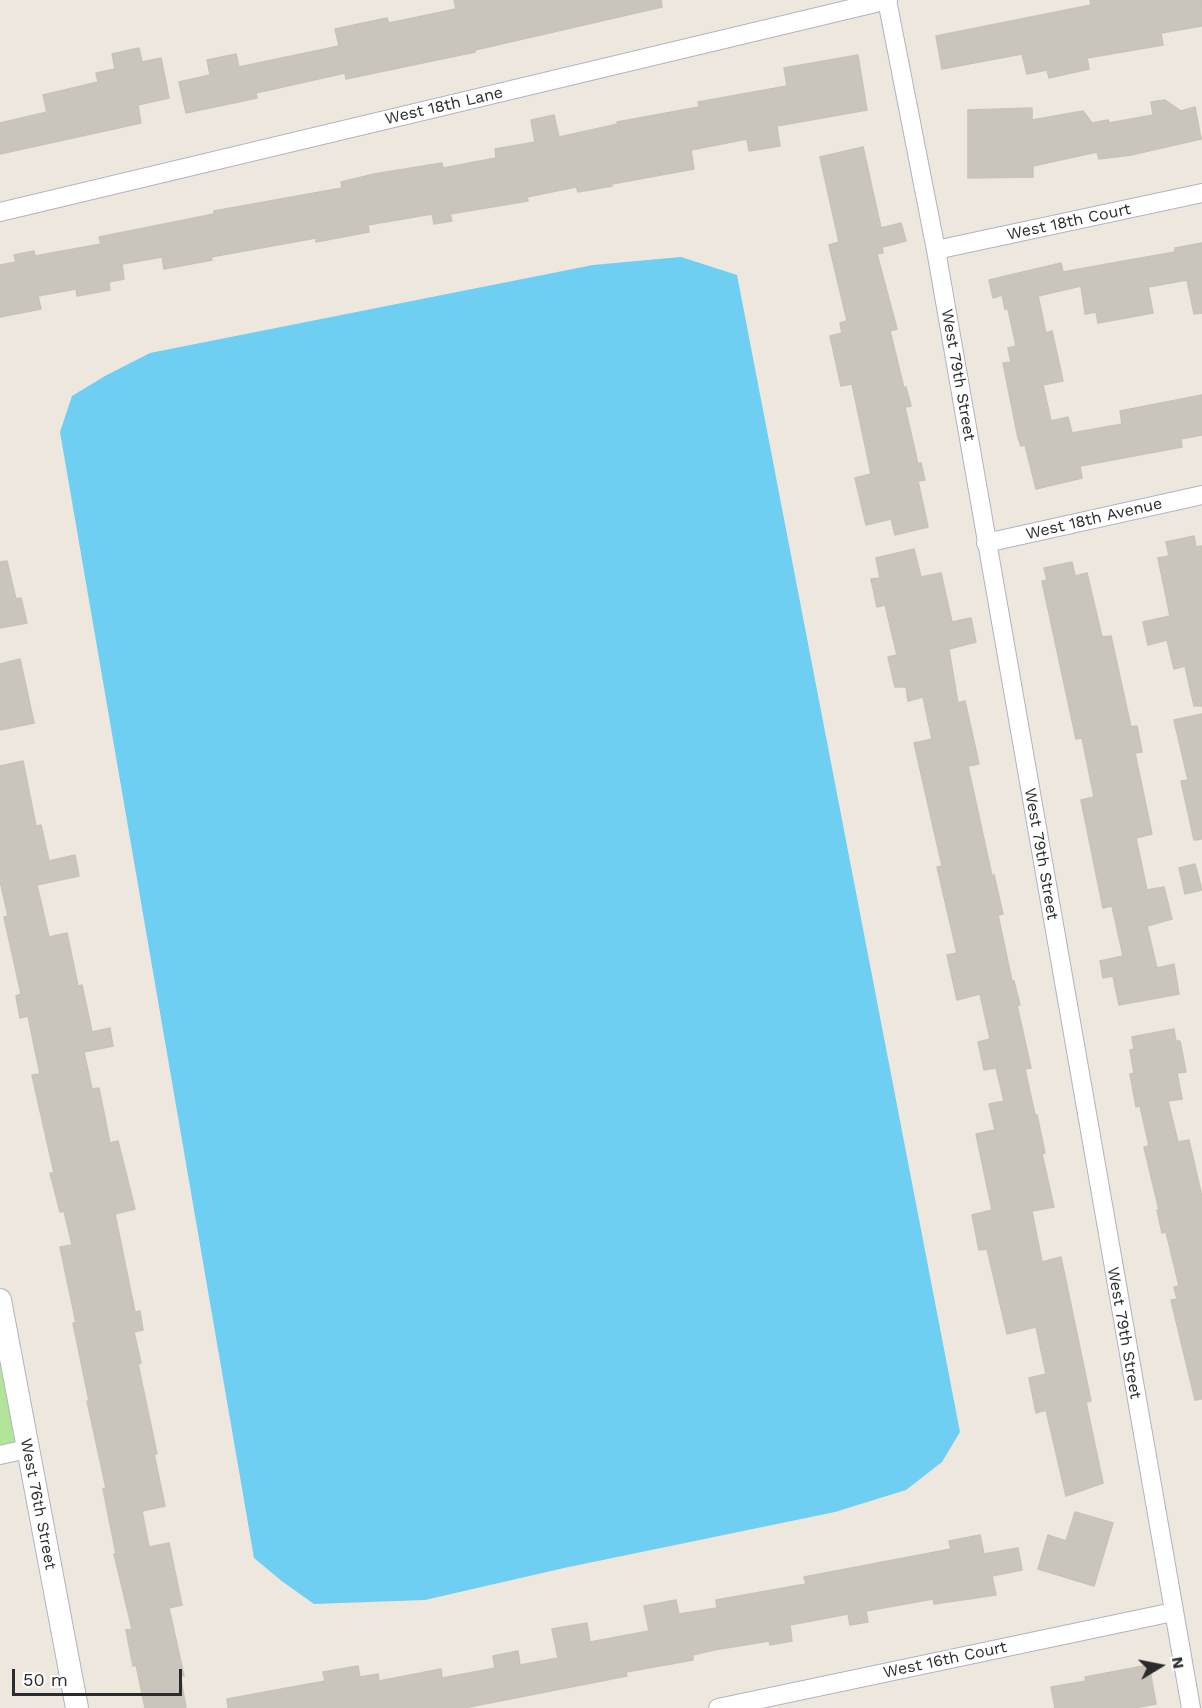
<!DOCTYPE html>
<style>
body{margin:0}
#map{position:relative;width:1202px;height:1708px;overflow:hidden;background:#ede7dd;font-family:"Work Sans",sans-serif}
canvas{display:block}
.north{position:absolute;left:1130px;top:1636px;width:60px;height:60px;-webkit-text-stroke:4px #fff;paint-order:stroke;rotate:80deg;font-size:16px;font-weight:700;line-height:24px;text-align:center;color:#2b2b2b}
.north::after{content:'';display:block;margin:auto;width:21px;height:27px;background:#2b2b2b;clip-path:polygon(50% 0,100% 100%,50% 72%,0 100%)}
.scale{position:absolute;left:12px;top:1669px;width:170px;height:27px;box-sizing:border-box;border:3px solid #2b2b2b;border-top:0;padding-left:8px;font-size:18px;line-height:21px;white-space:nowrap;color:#2b2b2b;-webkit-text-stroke:4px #fff;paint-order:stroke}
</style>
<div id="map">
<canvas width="1202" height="1708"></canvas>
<div class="north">N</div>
<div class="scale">50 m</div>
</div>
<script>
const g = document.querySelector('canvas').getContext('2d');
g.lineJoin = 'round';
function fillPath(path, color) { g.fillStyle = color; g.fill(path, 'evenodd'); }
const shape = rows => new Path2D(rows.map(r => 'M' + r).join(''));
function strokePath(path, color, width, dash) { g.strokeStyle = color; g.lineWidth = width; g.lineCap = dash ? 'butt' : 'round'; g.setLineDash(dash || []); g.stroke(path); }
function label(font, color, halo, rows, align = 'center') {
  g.font = font + ' "Work Sans",sans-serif'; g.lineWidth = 4.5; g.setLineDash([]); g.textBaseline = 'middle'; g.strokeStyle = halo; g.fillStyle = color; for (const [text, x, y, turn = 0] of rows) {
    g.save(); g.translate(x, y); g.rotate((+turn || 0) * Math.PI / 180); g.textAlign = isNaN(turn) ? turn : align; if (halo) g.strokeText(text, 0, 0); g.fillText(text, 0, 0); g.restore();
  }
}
const green = shape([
 [0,1343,20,1451,0,1455]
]);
const water = shape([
 [681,257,737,275,960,1432,942,1462,906,1490,835,1512,564,1568,425,1600,314,1604,283,1582,254,1558,60,432,72,396,105,376,150,353,593,265]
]);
const building = shape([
 [454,0,661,0,662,7,475,50,475,52,346,79,345,73,256,93,257,98,186,113,179,82,210,75,207,60,236,54,239,67,339,46,335,29,387,18,389,23,456,9,454,0],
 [1090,0,1202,0,1202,26,1161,33,1163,45,1087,58,1089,69,1049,78,1047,70,1027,74,1022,54,942,69,936,36,1091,5,1090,0],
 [139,48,142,62,161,58,169,98,138,105,141,123,0,154,0,123,47,112,43,95,98,82,96,73,115,69,112,54,139,48],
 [858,55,867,110,777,126,780,146,749,151,747,139,691,150,694,169,612,184,612,186,578,192,576,187,527,197,528,201,450,214,452,221,434,224,432,214,368,225,369,232,316,242,316,238,211,257,212,260,164,269,162,257,122,264,124,279,109,282,110,290,77,296,76,289,38,296,41,309,0,317,0,265,16,262,14,255,34,251,35,256,101,244,99,237,214,214,214,211,342,188,341,182,374,174,442,163,443,168,496,158,495,149,535,142,531,120,554,115,559,137,618,124,617,122,699,107,698,102,787,86,784,68,858,55],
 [1165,100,1181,111,1195,107,1201,139,1131,155,1099,159,1097,152,1033,166,1033,177,968,178,968,110,1032,108,1032,120,1083,111,1092,123,1108,120,1109,123,1153,115,1151,102,1165,100],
 [863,147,881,228,901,223,906,241,882,247,883,253,877,254,897,329,890,331,904,388,906,387,911,406,905,407,918,464,921,463,925,480,918,481,928,527,895,535,891,519,866,525,855,478,871,474,852,384,841,386,830,336,842,333,840,323,847,321,829,245,839,242,820,157,863,147],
 [1202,243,1202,313,1194,314,1187,280,1148,287,1153,313,1098,323,1096,312,1085,314,1081,286,1038,296,1046,333,1052,331,1063,381,1043,385,1051,421,1068,417,1072,433,1122,424,1120,411,1202,395,1202,435,1181,439,1182,447,1080,466,1082,478,1036,489,1025,445,1021,446,1018,438,1003,363,1011,362,1008,348,1016,346,1008,309,1005,309,1002,295,993,298,989,280,1061,263,1063,272,1118,262,1175,252,1175,248,1202,243],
 [1194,536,1196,547,1202,546,1202,706,1194,706,1185,666,1174,669,1167,640,1148,645,1143,622,1170,616,1158,558,1169,556,1166,542,1194,536],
 [914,549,921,577,941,573,952,622,971,618,976,642,949,649,958,703,965,701,979,764,968,766,992,876,994,875,1003,914,998,915,1012,981,1014,981,1020,1005,1017,1005,1031,1068,1025,1069,1035,1115,1037,1115,1045,1153,1042,1154,1054,1207,1032,1211,1042,1262,1061,1257,1091,1401,1086,1402,1103,1483,1066,1496,1046,1410,1036,1413,1029,1378,1046,1374,1036,1327,1007,1334,987,1249,979,1250,972,1215,992,1210,976,1134,995,1130,989,1104,1004,1101,996,1068,984,1070,978,1042,990,1039,980,994,957,1000,947,955,957,953,937,867,942,866,914,743,932,739,923,697,908,701,906,687,895,687,888,657,897,655,885,605,877,607,871,579,880,578,876,558,914,549],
 [7,561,16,599,21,598,27,623,0,628,0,562,7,561],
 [1072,562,1075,576,1087,573,1102,637,1111,636,1131,727,1137,726,1142,752,1135,753,1152,834,1136,838,1147,890,1164,887,1172,919,1147,926,1157,968,1174,964,1179,994,1119,1005,1113,976,1103,978,1100,961,1123,956,1112,906,1103,908,1081,800,1094,797,1082,738,1076,739,1042,581,1047,580,1044,568,1072,562],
 [20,659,34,723,0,730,0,664,20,659],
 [1202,714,1202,839,1194,840,1181,781,1188,780,1174,720,1202,714],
 [23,761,36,826,41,825,49,861,75,855,79,876,37,885,49,937,67,933,78,986,82,985,92,1032,110,1028,113,1046,84,1052,92,1089,99,1088,110,1143,118,1141,135,1209,115,1214,135,1312,140,1311,143,1330,134,1332,141,1363,138,1364,157,1454,154,1454,165,1506,142,1511,149,1547,169,1543,182,1605,169,1608,184,1676,180,1674,186,1708,145,1708,136,1665,133,1666,126,1630,132,1629,114,1554,116,1554,103,1489,106,1488,87,1401,89,1401,73,1323,76,1323,60,1247,72,1245,64,1211,60,1212,50,1173,54,1173,32,1075,40,1074,28,1016,20,1018,16,996,21,994,4,917,8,916,0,881,0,766,23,761],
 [1195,864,1202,890,1185,894,1179,868,1195,864],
 [1174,1029,1176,1041,1180,1041,1186,1072,1177,1073,1182,1099,1168,1101,1178,1142,1189,1140,1202,1197,1202,1399,1195,1400,1171,1300,1177,1299,1174,1287,1179,1286,1166,1232,1162,1233,1157,1210,1159,1210,1144,1147,1149,1146,1140,1106,1136,1107,1130,1074,1134,1073,1130,1050,1134,1049,1132,1037,1174,1029],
 [1075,1512,1113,1523,1094,1586,1038,1569,1048,1535,1066,1541,1075,1512],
 [980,1535,984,1554,1018,1548,1022,1570,992,1576,996,1595,934,1604,933,1599,866,1611,868,1622,850,1625,848,1614,790,1625,792,1641,770,1645,769,1641,714,1650,693,1655,693,1660,626,1672,627,1676,464,1708,228,1708,227,1699,325,1681,323,1672,358,1666,360,1677,378,1674,379,1681,441,1669,442,1678,495,1668,493,1656,518,1651,520,1665,558,1658,552,1629,587,1623,590,1642,649,1631,644,1606,676,1600,679,1614,717,1608,716,1600,806,1584,804,1577,951,1549,949,1541,980,1535],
 [1149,1665,1156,1704,1134,1708,1055,1708,1051,1687,1086,1681,1085,1677,1149,1665]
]);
const minor = shape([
 [887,0,936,250,1191,1708],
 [0,212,888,0],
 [936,250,1202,193],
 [986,543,1202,495],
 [0,1455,27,1449],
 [718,1708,1173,1612]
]);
const tertiary = shape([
 [0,1300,77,1708]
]);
const streetNames = [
 ["West 18th Lane",444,106,-13],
 ["West 18th Court",1069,222,-12],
 ["West 79th Street",958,375,80],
 ["West 18th Avenue",1094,519,-13],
 ["West 79th Street",1041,854,80],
 ["West 79th Street",1124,1333,80],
 ["West 76th Street",38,1504,79],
 ["West 16th Court",945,1660,-12]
];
fillPath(green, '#b3e599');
fillPath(water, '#6ecff2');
fillPath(building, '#c9c5bc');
strokePath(building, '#c9c3b7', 1.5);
strokePath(minor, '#b1b4bf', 20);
strokePath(tertiary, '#b1b4bf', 24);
strokePath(minor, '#fff', 18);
strokePath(tertiary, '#fff', 22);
label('16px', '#2b2b2b', '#fff', streetNames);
</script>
